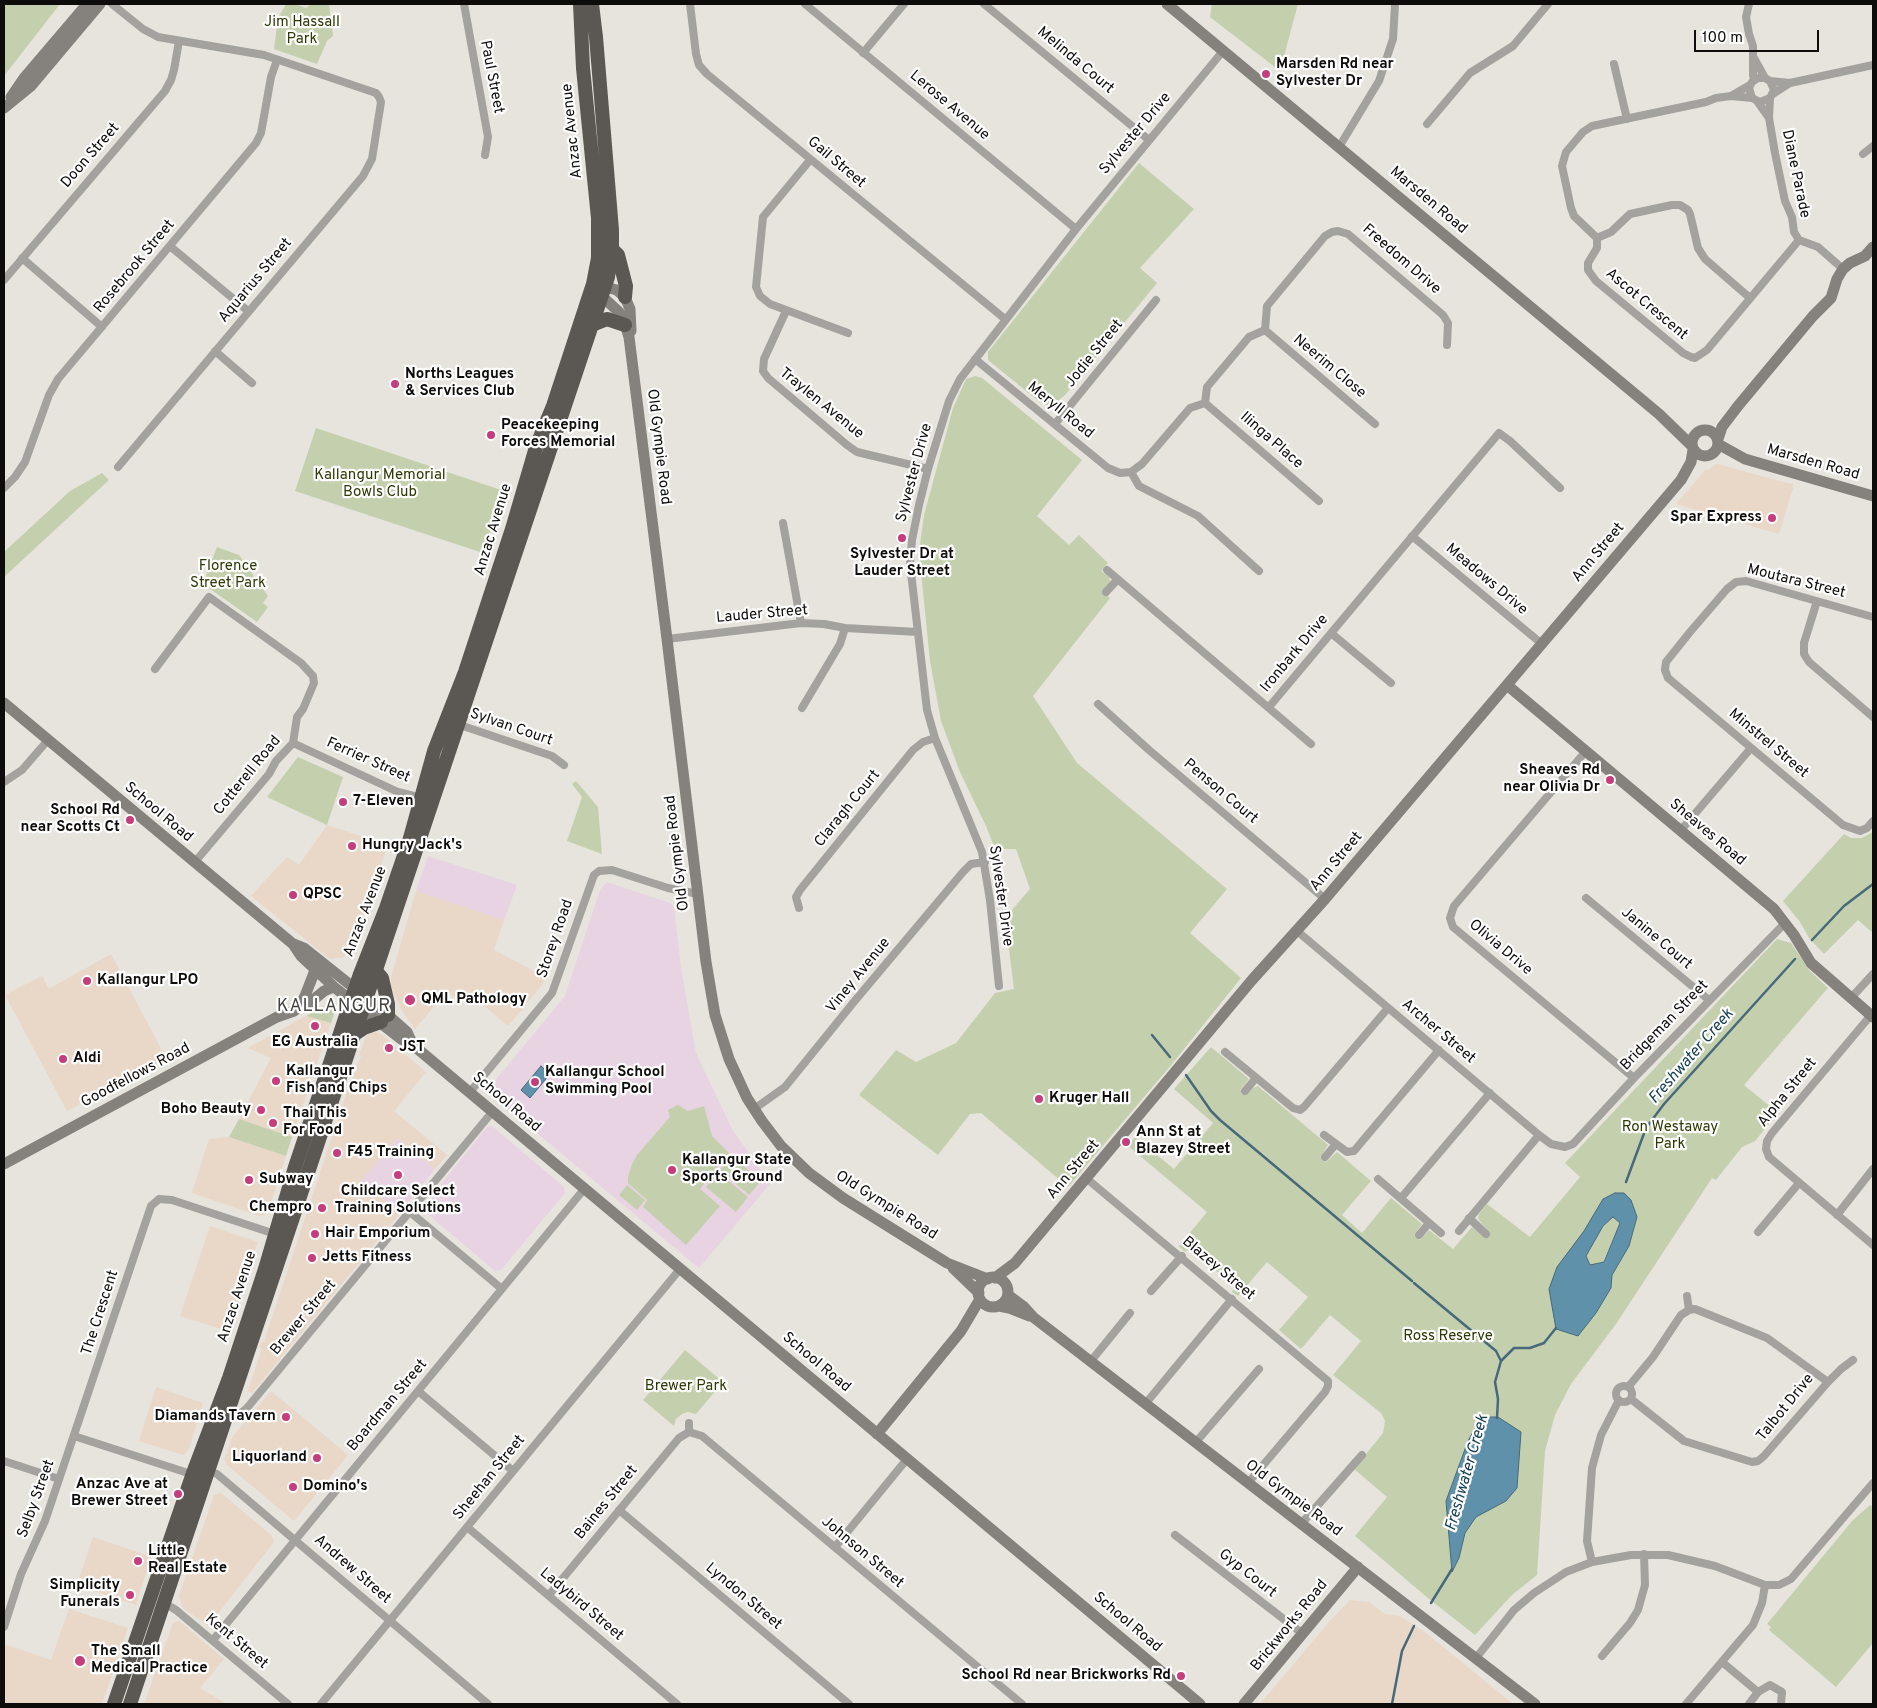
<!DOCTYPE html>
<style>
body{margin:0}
#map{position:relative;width:1877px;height:1708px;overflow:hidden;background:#e6e4dd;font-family:Overpass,sans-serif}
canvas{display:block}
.frame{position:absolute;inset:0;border:5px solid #0d0c0a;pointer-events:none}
.scale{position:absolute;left:1694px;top:30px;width:125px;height:22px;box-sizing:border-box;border:2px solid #0d0c0a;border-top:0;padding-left:6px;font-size:15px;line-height:18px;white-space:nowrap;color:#0d0c0a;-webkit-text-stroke:4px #fff;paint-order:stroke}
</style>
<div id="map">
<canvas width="1877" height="1708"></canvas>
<div class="frame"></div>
<div class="scale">100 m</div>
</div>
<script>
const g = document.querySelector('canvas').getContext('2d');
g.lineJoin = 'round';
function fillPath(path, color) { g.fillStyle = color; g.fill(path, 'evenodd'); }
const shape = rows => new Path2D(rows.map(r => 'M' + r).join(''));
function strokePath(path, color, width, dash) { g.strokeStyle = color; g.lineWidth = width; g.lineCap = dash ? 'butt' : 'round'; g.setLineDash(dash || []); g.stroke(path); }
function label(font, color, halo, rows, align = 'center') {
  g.font = font + ' Overpass,sans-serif'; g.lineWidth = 4.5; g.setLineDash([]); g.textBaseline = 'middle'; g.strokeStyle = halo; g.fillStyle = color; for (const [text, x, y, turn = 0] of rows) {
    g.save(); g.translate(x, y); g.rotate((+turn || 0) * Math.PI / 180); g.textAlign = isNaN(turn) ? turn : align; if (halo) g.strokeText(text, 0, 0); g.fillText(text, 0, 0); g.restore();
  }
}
const commercial = shape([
 [1718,464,1794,485,1779,534,1676,504,1706,469,1709,470,1714,465],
 [327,825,388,845,351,951,343,957,330,959,251,896,287,857,299,865],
 [416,891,504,920,494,950,545,977,542,985,508,1026,470,994,461,1003,447,991,415,1029,404,1014,392,990,391,977],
 [111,954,166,1058,67,1111,5,995,42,976,49,989],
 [306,1016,331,1023,292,1137,239,1119,271,1058,248,1048],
 [375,1032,381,1034,426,1072,394,1111,447,1155,435,1169,397,1138,361,1181,400,1213,252,1393,248,1391,262,1348,259,1347,262,1341,264,1342,347,1091,361,1056,359,1055,365,1039,369,1033],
 [229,1137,286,1156,268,1212,264,1215,259,1216,192,1193,209,1139],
 [210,1226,258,1242,227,1331,180,1316],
 [156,1387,203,1403,189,1449,183,1455,139,1441],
 [271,1391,348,1455,294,1521,227,1465,224,1460,233,1436],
 [221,1493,272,1536,274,1542,208,1626,183,1608,179,1596,214,1495],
 [93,1537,152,1557,141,1588,136,1605,77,1585],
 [1350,1600,1369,1602,1385,1614,1400,1616,1426,1633,1513,1704,1260,1704,1329,1622],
 [69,1609,128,1628,102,1704,4,1704,4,1644,51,1660],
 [179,1621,224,1659,200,1688,227,1704,144,1704,173,1623]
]);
const education = shape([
 [428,856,517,885,504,920,416,891],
 [607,882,670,903,674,907,681,968,696,1053,732,1129,770,1184,699,1268,490,1094,489,1088,565,996,600,890],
 [492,1126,564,1187,565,1193,501,1270,495,1271,423,1210,423,1207,487,1127],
 [397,1138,435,1169,400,1213,361,1181]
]);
const green = shape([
 [4,4,60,4,4,76],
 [286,4,295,4,306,8,311,4,329,4,333,36,327,41,317,64,274,49,278,18],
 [1212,4,1298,4,1280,71,1210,17],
 [1139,163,1194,209,1140,268,1157,283,1065,395,1054,404,1045,405,1037,400,988,360,988,352],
 [975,376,982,378,1082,460,1037,516,1069,545,1079,535,1108,563,1101,571,1109,577,1110,581,1102,591,1110,598,1033,696,1077,763,1227,889,1190,933,1241,978,1172,1064,1068,1187,981,1113,970,1114,938,1155,859,1095,896,1050,916,1062,956,1043,995,993,1014,989,1005,918,1030,889,1016,849,995,849,986,826,960,772,941,721,930,661,919,552,924,515,953,408,966,379],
 [316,428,504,491,483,553,295,491],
 [102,473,109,480,4,577,4,552,70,491],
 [217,547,239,555,268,596,263,603,268,607,257,622,203,584],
 [298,757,343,777,327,825,267,797],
 [576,781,598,807,602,854,567,841,582,797,572,784],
 [1873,832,1873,933,1858,920,1824,954,1809,938,1800,922,1783,901,1844,834,1851,838,1862,838],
 [1777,939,1791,943,1809,970,1828,988,1744,1085,1778,1113,1755,1141,1742,1147,1716,1180,1712,1178,1616,1324,1571,1384,1555,1415,1545,1451,1537,1575,1512,1595,1475,1635,1429,1599,1355,1536,1387,1497,1354,1469,1383,1433,1385,1421,1381,1413,1333,1375,1361,1341,1330,1315,1301,1349,1279,1330,1308,1297,1267,1262,1238,1296,1232,1292,1235,1287,1189,1248,1185,1252,1179,1246,1207,1212,1128,1146,1135,1137,1174,1169,1213,1123,1174,1089,1211,1047,1249,1079,1240,1090,1246,1095,1253,1088,1258,1086,1328,1145,1320,1157,1326,1162,1337,1152,1371,1181,1342,1215,1362,1233,1391,1198,1422,1224,1414,1235,1420,1240,1429,1230,1453,1249,1472,1227,1486,1238,1490,1233,1478,1219,1479,1214,1487,1204,1530,1237,1580,1177,1565,1163],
 [1603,1199,1637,1217,1629,1246,1612,1275,1611,1288,1596,1313,1578,1336,1584,1231],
 [1481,1417,1518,1464,1517,1488,1476,1517,1465,1533,1459,1558,1452,1571,1446,1501,1468,1441],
 [332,1002,337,1005,331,1023,306,1016],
 [678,1105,688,1111,704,1106,712,1136,729,1153,700,1189,720,1206,686,1245,643,1207,647,1200,628,1183,628,1177,632,1164,637,1155,670,1117,668,1110],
 [239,1119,292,1137,286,1156,229,1137],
 [732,1156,761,1181,749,1195,720,1170],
 [718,1172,748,1197,736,1212,706,1187],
 [627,1185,645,1200,637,1210,619,1195],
 [1613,1217,1620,1223,1603,1262,1590,1265,1586,1256,1603,1226],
 [685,1350,723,1382,696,1414,688,1412,682,1414,676,1419,674,1426,643,1400],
 [1870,1505,1873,1507,1873,1643,1836,1687,1769,1630,1771,1627,1767,1624,1852,1521]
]);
const water = shape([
 [541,1066,550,1074,530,1098,521,1090,541,1066],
 [1615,1193,1624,1193,1631,1200,1637,1217,1629,1246,1612,1275,1611,1288,1596,1313,1578,1336,1556,1329,1549,1289,1557,1267,1584,1231,1603,1199,1615,1193],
 [1613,1217,1620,1223,1604,1262,1590,1265,1586,1256,1603,1226,1613,1217],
 [1481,1417,1498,1417,1521,1432,1517,1488,1506,1501,1476,1517,1465,1533,1459,1558,1452,1572,1446,1501,1468,1441,1481,1417]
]);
const stream = shape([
 [1812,940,1844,906,1873,884],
 [1152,1035,1170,1057],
 [1186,1075,1211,1111,1220,1120,1412,1281],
 [1626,1182,1646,1128,1664,1104,1795,959],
 [1414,1283,1496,1351,1501,1361],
 [1497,1418,1498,1399,1495,1382,1501,1361,1514,1348,1530,1348,1544,1343,1556,1328],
 [1431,1603,1452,1569],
 [1392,1704,1402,1651,1414,1626]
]);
const street = shape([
 [112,4,143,29,158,37,264,55,376,93,379,97,381,102,372,159,363,176,118,467],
 [464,4,488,137,485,155],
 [690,4,696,54,699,65,707,74,1005,319],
 [805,4,1076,229],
 [984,4,1149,140],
 [1749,4,1746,17,1749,34,1753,46,1753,75,1754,80],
 [863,53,904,4],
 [1754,58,1765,78],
 [1614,64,1627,119],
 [1770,81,1774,90,1770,98,1760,102,1752,98,1749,88,1752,82,1758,78,1765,78,1770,81,1790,83,1873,65],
 [1773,94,1790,83],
 [1731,96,1750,85],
 [1752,98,1731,96,1716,98,1706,102,1592,126,1583,132,1566,152,1562,166,1571,208,1574,216,1597,238,1597,248,1588,263,1588,270,1596,281,1683,353,1691,357,1695,358,1707,350,1799,240],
 [1770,98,1769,118,1775,153,1785,201,1792,217,1794,232,1799,240,1818,247,1843,269],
 [1757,101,1769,118],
 [1427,124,1470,73,1513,46,1548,4],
 [1339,147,1379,81,1393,39,1395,4],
 [1863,154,1873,146],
 [810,160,763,217,756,287,760,296,770,304,848,333],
 [1597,238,1611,232,1630,214,1672,205,1680,205,1688,210,1690,214,1698,248,1705,259,1750,298],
 [171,247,248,311],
 [22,258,102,327],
 [4,280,165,91,171,80,174,70,179,41],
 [786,311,764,359,763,371,768,378,847,445,857,452,928,469],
 [1265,330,1375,424],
 [215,351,252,383],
 [975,359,1108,468,1120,473,1131,472],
 [1205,403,1319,501],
 [1055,424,1156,300],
 [1131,472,1142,464,1190,408,1205,403,1207,387,1249,337,1265,330,1267,306,1325,236,1332,232,1338,231,1348,234,1443,315,1448,323,1447,345],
 [1131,472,1139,486,1198,516,1259,571],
 [4,488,15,477,25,462,49,395,58,379,256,143,261,133,271,77,277,60],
 [783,523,801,623],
 [1412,536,1542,644],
 [1107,570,1311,744],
 [1106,592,1117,580],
 [1817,601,1804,643,1804,654,1809,662,1873,717],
 [1873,617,1746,581,1736,582,1727,589,1690,632,1666,662,1665,670,1668,678,1843,825,1860,831,1867,828,1873,821],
 [1331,633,1391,683],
 [667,639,801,623,824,624,845,628,918,632],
 [155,669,209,597,301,663,313,676,314,683,303,709,297,717,293,743,276,761,269,774,194,863],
 [1098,704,1149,750,1325,899],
 [1269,707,1499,433,1510,441,1560,488],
 [802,708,840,644,845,628],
 [457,724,552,756,564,765],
 [293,743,398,792,422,798],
 [1586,751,1454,906,1450,918,1453,927,1634,1078],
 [4,782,22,770,48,740],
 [1681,830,1751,748],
 [1586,898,1709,1000],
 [799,908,796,897,800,890,913,750,923,742,935,738],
 [1297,931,1539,1135,1551,1144,1565,1147,1573,1144,1634,1078,1785,923],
 [999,986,990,900,982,852,935,738,927,710,910,564,912,540,919,505,928,469,949,401,960,379,1076,229,1223,51],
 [1851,998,1873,974],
 [1871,1015,1772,1133,1767,1141,1766,1149,1769,1157,1873,1245],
 [1225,1052,1293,1108,1300,1110,1304,1107,1388,1008],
 [1245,1091,1256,1078],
 [470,1092,552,993,594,875,599,871,612,870,668,888,698,894],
 [754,1109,785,1087,853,1003,963,872,971,864,985,862],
 [1324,1135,1347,1152,1354,1151,1439,1050],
 [1325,1157,1336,1144],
 [1086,1178,1328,1381,1328,1386,1325,1392,1248,1483],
 [1378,1179,1441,1233],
 [1401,1198,1490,1093],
 [410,1212,502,1289],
 [1837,1215,1873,1169],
 [1469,1218,1486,1234],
 [1459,1231,1539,1135],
 [1758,1232,1799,1183],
 [1419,1235,1429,1223],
 [1151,1291,1182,1256],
 [1687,1296,1689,1310],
 [1091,1361,1130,1313],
 [1828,1382,1841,1369,1853,1360],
 '1616 1394a8 8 0 1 1 16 0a8 8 0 1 1-16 0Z',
 [1629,1386,1653,1357,1681,1315,1689,1310,1695,1309,1767,1338,1828,1382,1764,1456,1758,1461,1752,1462,1684,1441,1631,1399],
 [418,1391,513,1471],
 [1146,1403,1232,1299],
 [226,1419,241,1413,247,1408,493,1111],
 [689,1423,689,1432,702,1436,1022,1704],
 [74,1436,188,1473,208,1471,217,1474,488,1704],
 [1196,1442,1259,1369],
 [4,1461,59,1479],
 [619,1510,849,1704],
 [1302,1523,1362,1455],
 [467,1527,677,1704],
 [1175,1535,1303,1634],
 [835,1547,907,1459],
 [1592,1562,1587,1541,1592,1468,1601,1435,1619,1400],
 [549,1595,679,1438,689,1432],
 [164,1603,176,1610,288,1704],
 [4,1627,21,1574,45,1521,151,1206,159,1199,172,1200,275,1234],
 [213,1640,585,1188],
 [1602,1656,1630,1623,1638,1610,1645,1585,1644,1554],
 [1476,1658,1514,1610,1534,1593,1566,1572,1592,1562,1631,1555,1668,1555,1715,1566,1765,1585],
 [1722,1662,1758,1692],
 [321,1704,680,1269],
 [1686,1704,1753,1625,1762,1603,1765,1585,1779,1585,1791,1579,1873,1483],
 [1749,1704,1758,1692,1770,1685,1782,1692,1781,1704]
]);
const secondary = shape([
 [1167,4,1659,414,1692,446],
 [11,97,24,78,87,4],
 [4,108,31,86,100,4],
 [597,285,617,290,625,297,630,309,631,331],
 [595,295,606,300,619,312,623,318,629,337,667,639,706,962,715,1015,729,1059,747,1098,762,1121,781,1146,809,1173,843,1198,947,1263,988,1279],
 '1692 443a13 13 0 1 1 26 0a13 13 0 1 1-26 0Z',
 [1718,439,1722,427,1738,406,1813,316,1831,298,1837,279,1843,269,1850,263,1865,256,1873,247],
 [1718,444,1745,459,1873,496],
 [1507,685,1774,909,1794,935,1811,963,1873,1017],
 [4,703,293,944,301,956,334,987,401,1039,413,1045,1200,1704],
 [294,944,304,948,388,1015,407,1032,413,1045],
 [300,1006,307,1005,324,991,334,987],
 [4,1164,277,1017,294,1011,300,1006,305,996,319,960],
 [953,1268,979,1293],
 '978 1292a15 15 0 1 1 30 0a15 15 0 1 1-30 0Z',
 [995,1278,1015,1263,1252,980,1325,899,1681,480,1691,462,1693,450],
 [1008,1295,1024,1307,1033,1317,1535,1704],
 [999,1306,1009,1308,1029,1316],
 [877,1434,961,1331,980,1299],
 [1244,1704,1358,1567]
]);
const highway = shape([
 [612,249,618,255,626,286,625,297],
 [592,325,607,319,625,325],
 [376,971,382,978,388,1004,388,1015],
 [355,1034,364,1028,381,1022],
 [114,1704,193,1473,229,1378,265,1269,295,1167,360,974,386,908,410,838,434,751,465,672,512,529,536,447,553,406,593,284,598,258,598,218,583,68,580,4],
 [130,1704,608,277,612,249,612,230,596,37,592,4]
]);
const markers = [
 [1266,74,5,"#c53d7b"],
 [395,384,5,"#c53d7b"],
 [491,435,5,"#c53d7b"],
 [1772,518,5,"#c53d7b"],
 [902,538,5,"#c53d7b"],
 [1610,780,5,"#c53d7b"],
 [343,802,5,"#c53d7b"],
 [130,820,5,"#c53d7b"],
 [352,846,5,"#c53d7b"],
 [293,895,5,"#c53d7b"],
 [87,981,5,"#c53d7b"],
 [410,1000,6,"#c53d7b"],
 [315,1026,5,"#c53d7b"],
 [389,1048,5,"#c53d7b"],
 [63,1059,5,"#c53d7b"],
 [276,1081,5,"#c53d7b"],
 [535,1082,5,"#c53d7b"],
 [1039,1099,5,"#c53d7b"],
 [261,1110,5,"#c53d7b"],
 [273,1123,5,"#c53d7b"],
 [1126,1142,5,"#c53d7b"],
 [337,1153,5,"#c53d7b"],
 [672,1170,5,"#c53d7b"],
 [398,1175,5,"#c53d7b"],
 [249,1180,5,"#c53d7b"],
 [322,1208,5,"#c53d7b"],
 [315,1234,5,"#c53d7b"],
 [312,1258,5,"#c53d7b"],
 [286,1417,5,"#c53d7b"],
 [317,1458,5,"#c53d7b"],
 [293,1487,5,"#c53d7b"],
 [178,1494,5,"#c53d7b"],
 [138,1561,5,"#c53d7b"],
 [130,1595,5,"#c53d7b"],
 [80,1661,6,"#c53d7b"],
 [1181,1676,5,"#c53d7b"]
];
const parkNames = [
 ["Jim Hassall",302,23],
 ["Park",302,40],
 ["Kallangur Memorial",380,476],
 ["Bowls Club",380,493],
 ["Florence",228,567],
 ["Street Park",228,584],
 ["Ron Westaway",1670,1128],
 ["Park",1670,1145],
 ["Ross Reserve",1448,1337],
 ["Brewer Park",686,1387]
];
const streetNames = [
 ["Melinda Court",1075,61,40],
 ["Paul Street",491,77,79],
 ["Lerose Avenue",949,106,40],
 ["Anzac Avenue",573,131,-96],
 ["Sylvester Drive",1136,134,-50],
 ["Doon Street",91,156,-49],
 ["Gail Street",836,163,40],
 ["Diane Parade",1795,174,78],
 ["Marsden Road",1428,201,40],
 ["Freedom Drive",1401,260,41],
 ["Rosebrook Street",135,267,-50],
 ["Aquarius Street",256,281,-50],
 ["Ascot Crescent",1646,305,40],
 ["Jodie Street",1095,354,-51],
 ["Neerim Close",1329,367,40],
 ["Traylen Avenue",821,404,39],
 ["Meryll Road",1060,411,39],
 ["Ilinga Place",1271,441,41],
 ["Old Gympie Road",658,447,83],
 ["Marsden Road",1813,463,16],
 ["Sylvester Drive",915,473,-75],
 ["Anzac Avenue",494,530,-73],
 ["Ann Street",1599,553,-50],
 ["Meadows Drive",1486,580,40],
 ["Moutara Street",1796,582,14],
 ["Lauder Street",762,615,-5],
 ["Ironbark Drive",1295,654,-50],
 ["Sylvan Court",511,728,19],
 ["Minstrel Street",1768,744,40],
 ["Ferrier Street",368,761,24],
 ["Cotterell Road",248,776,-51],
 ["Penson Court",1220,792,40],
 ["Claragh Court",848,809,-51],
 ["School Road",158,813,40],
 ["Sheaves Road",1707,833,40],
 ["Old Gympie Road",678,853,-97],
 ["Ann Street",1337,862,-50],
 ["Sylvester Drive",1000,896,82],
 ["Anzac Avenue",366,912,-69],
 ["Storey Road",556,939,-71],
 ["Janine Court",1656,939,40],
 ["Olivia Drive",1500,948,40],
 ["Viney Avenue",859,976,-51],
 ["Bridgeman Street",1665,1026,-46],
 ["Archer Street",1438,1032,40],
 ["Goodfellows Road",136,1076,-28],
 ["Alpha Street",1788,1093,-51],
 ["School Road",506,1103,40],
 ["Ann Street",1074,1170,-50],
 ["Old Gympie Road",886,1206,32],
 ["Blazey Street",1218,1269,40],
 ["Anzac Avenue",238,1297,-72],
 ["The Crescent",101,1313,-72],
 ["Brewer Street",304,1318,-50],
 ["School Road",816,1363,40],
 ["Boardman Street",388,1406,-50],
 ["Talbot Drive",1786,1408,-51],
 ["Sheehan Street",490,1478,-51],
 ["Selby Street",37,1499,-70],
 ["Old Gympie Road",1293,1499,37],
 ["Baines Street",607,1503,-51],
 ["Johnson Street",862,1553,40],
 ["Andrew Street",352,1570,41],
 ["Gyp Court",1247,1574,38],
 ["Lyndon Street",743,1597,40],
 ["Ladybird Street",581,1605,40],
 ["School Road",1127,1623,40],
 ["Brickworks Road",1290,1626,-51],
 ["Kent Street",236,1642,40]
];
const poiNames = [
 ["Marsden Rd near",1276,65],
 ["Sylvester Dr",1276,82],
 ["Norths Leagues",405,375],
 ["& Services Club",405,392],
 ["Peacekeeping",501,426],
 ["Forces Memorial",501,443],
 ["Spar Express",1762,518,"right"],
 ["Sylvester Dr at",902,555,"center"],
 ["Lauder Street",902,572,"center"],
 ["Sheaves Rd",1600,771,"right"],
 ["near Olivia Dr",1600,788,"right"],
 ["7-Eleven",353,802],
 ["School Rd",120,811,"right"],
 ["near Scotts Ct",120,828,"right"],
 ["Hungry Jack's",362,846],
 ["QPSC",303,895],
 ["Kallangur LPO",97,981],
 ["QML Pathology",421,1000],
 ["EG Australia",315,1043,"center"],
 ["JST",399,1048],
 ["Aldi",73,1059],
 ["Kallangur",286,1072],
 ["Fish and Chips",286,1089],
 ["Kallangur School",545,1073],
 ["Swimming Pool",545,1090],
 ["Kruger Hall",1049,1099],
 ["Boho Beauty",251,1110,"right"],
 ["Thai This",283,1114],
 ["For Food",283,1131],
 ["Ann St at",1136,1133],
 ["Blazey Street",1136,1150],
 ["F45 Training",347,1153],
 ["Kallangur State",682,1161],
 ["Sports Ground",682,1178],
 ["Subway",259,1180],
 ["Childcare Select",398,1192,"center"],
 ["Training Solutions",398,1209,"center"],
 ["Chempro",312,1208,"right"],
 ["Hair Emporium",325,1234],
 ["Jetts Fitness",322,1258],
 ["Diamands Tavern",276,1417,"right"],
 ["Liquorland",307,1458,"right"],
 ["Anzac Ave at",168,1485,"right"],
 ["Brewer Street",168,1502,"right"],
 ["Domino's",303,1487],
 ["Little",148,1552],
 ["Real Estate",148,1569],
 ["Simplicity",120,1586,"right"],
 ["Funerals",120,1603,"right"],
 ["The Small",91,1652],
 ["Medical Practice",91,1669],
 ["School Rd near Brickworks Rd",1171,1676,"right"]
];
const waterNames = [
 ["Freshwater Creek",1692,1057,-49],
 ["Freshwater Creek",1468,1473,-74]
];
const quarterNames = [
 ["KALLANGUR",334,1007]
];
fillPath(commercial, '#e9d7c7');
fillPath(education, '#e8d3e2');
fillPath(green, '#c4d0ad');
fillPath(water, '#6091ab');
strokePath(water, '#47697b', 1);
strokePath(stream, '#47697b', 2.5);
strokePath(street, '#a4a29f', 8);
strokePath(secondary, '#85827e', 11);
strokePath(highway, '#5b5752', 14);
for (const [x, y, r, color] of markers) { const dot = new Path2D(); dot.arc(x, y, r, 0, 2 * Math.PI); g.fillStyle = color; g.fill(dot); strokePath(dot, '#fff', 2); }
label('15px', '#2d3a04', '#fff', parkNames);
label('15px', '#0d0c0a', '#fff', streetNames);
label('bold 15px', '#0d0c0a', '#fff', poiNames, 'left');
label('italic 16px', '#133d51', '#fff', waterNames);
g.letterSpacing = '1px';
label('18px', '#43423c', '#fff', quarterNames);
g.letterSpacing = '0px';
</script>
